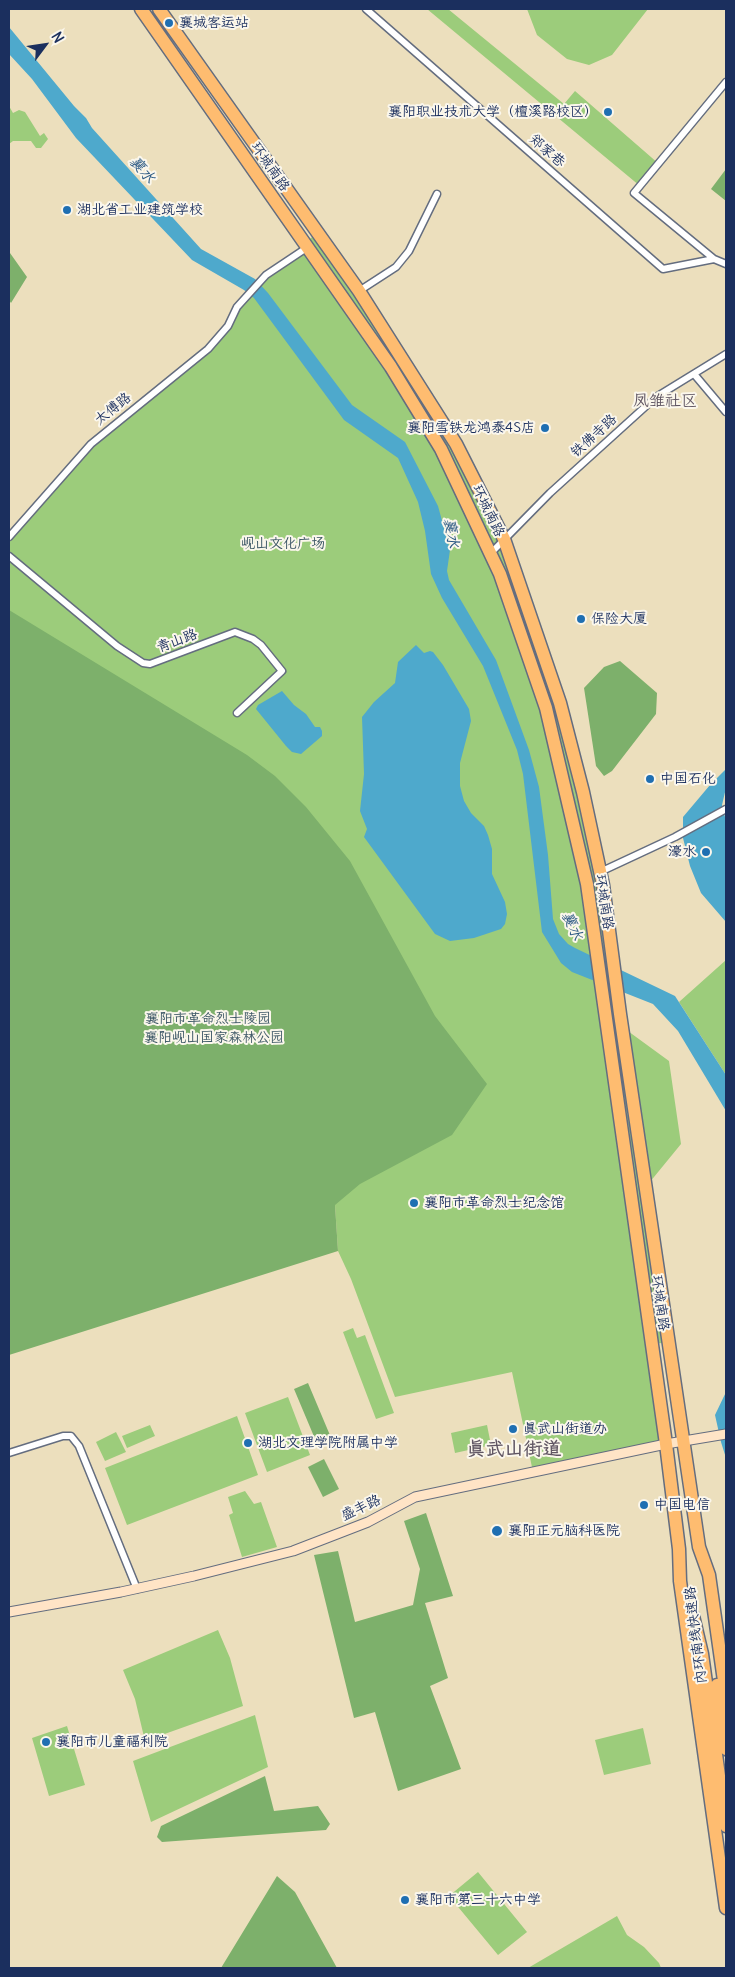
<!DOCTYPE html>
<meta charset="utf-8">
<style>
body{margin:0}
#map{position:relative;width:735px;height:1977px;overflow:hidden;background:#ecdfbd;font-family:Delius,sans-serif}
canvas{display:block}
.frame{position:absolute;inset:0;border:10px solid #1b2f5e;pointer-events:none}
.north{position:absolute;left:20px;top:20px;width:50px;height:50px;-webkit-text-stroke:4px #fbf7ec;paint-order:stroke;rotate:59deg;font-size:14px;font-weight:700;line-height:20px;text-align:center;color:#1b2f5e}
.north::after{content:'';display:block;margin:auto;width:18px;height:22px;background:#1b2f5e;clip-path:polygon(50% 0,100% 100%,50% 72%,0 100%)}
</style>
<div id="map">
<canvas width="735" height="1977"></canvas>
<div class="frame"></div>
<div class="north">N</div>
</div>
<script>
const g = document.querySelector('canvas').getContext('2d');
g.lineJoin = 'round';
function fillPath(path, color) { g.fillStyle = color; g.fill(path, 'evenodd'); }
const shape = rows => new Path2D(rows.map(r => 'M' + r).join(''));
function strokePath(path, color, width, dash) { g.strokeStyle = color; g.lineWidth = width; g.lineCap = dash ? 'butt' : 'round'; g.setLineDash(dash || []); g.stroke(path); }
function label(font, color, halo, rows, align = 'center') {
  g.font = font + ' Delius,"LXGW WenKai TC",sans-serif'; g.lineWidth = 4; g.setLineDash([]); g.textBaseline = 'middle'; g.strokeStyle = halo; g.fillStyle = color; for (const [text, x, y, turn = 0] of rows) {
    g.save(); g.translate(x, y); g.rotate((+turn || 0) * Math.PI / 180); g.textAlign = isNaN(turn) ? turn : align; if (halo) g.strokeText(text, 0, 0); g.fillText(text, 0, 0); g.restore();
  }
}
const green = shape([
 [427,9,448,9,564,104,575,91,659,164,640,186],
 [527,9,648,9,612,55,589,65,567,59,537,35],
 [9,106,13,113,19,110,25,112,40,136,44,133,48,139,41,148,36,148,31,141,13,141,9,144],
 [317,233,403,359,504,539,583,792,621,1026,669,1061,681,1144,645,1188,668,1342,655,1344,666,1444,533,1472,512,1372,395,1397,351,1279,338,1251,335,1205,9,1243,9,537,91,444,208,349,228,326,232,313,266,275],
 [726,960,726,1075,679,1002],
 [353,1328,357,1338,365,1335,394,1413,376,1419,343,1332],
 [288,1397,310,1455,267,1472,245,1413],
 [237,1416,258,1475,127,1525,105,1468],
 [150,1425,155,1436,127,1448,122,1436],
 [487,1425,491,1445,455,1453,451,1433],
 [116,1432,126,1452,105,1461,96,1442],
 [245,1491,254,1504,261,1502,277,1547,242,1557,229,1515,233,1513,228,1497],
 [218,1630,230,1658,243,1706,145,1741,135,1699,123,1670],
 [255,1715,268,1767,151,1822,133,1761],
 [67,1726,85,1785,49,1796,32,1738],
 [643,1728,651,1764,604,1775,595,1740],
 [478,1872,527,1932,498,1955,449,1896],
 [617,1916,627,1935,644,1947,659,1963,661,1968,528,1968]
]);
const forest = shape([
 [726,169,726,201,711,189],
 [10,253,27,277,11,303,9,300],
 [9,610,247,755,275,776,306,807,350,861,435,1016,487,1084,452,1135,360,1184,335,1205,338,1251,9,1355],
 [620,661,657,693,656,714,612,771,604,776,596,766,584,688,604,667],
 [308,1383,332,1440,318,1446,294,1389],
 [324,1459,339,1489,323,1497,308,1467],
 [426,1513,453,1596,425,1603,448,1678,430,1686,461,1769,398,1791,375,1712,354,1718,314,1555,338,1551,355,1622,413,1605,420,1569,404,1521],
 [265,1776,274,1811,318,1806,330,1824,326,1830,162,1842,157,1837,161,1826],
 [277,1876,295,1892,337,1968,221,1968]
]);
const water = shape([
 [9,27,74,106,86,118,92,128,201,249,255,279,268,293,352,405,405,442,438,506,450,550,447,571,449,580,496,660,529,750,539,787,548,855,553,919,559,934,568,944,575,948,675,996,726,1075,726,1111,678,1031,653,1004,572,972,561,963,542,932,523,774,517,750,483,666,442,598,431,574,425,531,418,502,398,458,344,420,254,298,244,290,192,260,76,138,32,79,9,54],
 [416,645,424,653,430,651,433,652,443,665,469,709,471,721,460,763,460,786,464,801,471,813,484,826,488,835,492,849,492,874,505,902,507,914,505,924,501,929,474,938,450,941,435,934,364,837,367,829,360,811,364,774,362,717,374,702,395,683,398,662],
 [282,691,294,705,306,714,315,727,320,727,322,731,322,736,301,754,292,752,286,746,256,709,258,705],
 [726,769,726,788,722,805,726,821,726,922,701,893,690,866,683,838,683,817,710,785],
 [726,1392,726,1458,721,1442,715,1415]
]);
const street = shape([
 [366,9,663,269,714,259,726,264],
 [714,259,634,193,726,82],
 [359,291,396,267,409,251,437,194],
 [694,374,726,412],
 [9,537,91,444,208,349,228,326,237,307,266,275,308,247],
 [491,553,550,493,656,397,726,354],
 [9,556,117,646,143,663,150,664,235,632,253,639,261,645,282,671,237,713],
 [600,872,675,837,726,809],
 [9,1453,63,1436,71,1436,79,1446,137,1589]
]);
const secondary = shape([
 [9,1612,121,1592,194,1576,293,1551,368,1522,415,1497,666,1444,726,1434]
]);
const highway = shape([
 [141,9,391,367,441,449,500,574,546,708,587,884,666,1444,679,1549,680,1581,726,1908],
 [159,9,359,291,456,444,504,539,560,703,583,792,603,885,620,1014,699,1547,709,1575,726,1695],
 [693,1616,702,1654,726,1826],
 [717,1685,726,1749]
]);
const markers = [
 [169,23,5,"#1f6fb2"],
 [608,112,5,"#1f6fb2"],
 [67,210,5,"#1f6fb2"],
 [545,428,5,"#1f6fb2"],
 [581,619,5,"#1f6fb2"],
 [650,779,5,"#1f6fb2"],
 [706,852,5,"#1f6fb2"],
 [414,1203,5,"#1f6fb2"],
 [513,1429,5,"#1f6fb2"],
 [248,1443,5,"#1f6fb2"],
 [644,1505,5,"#1f6fb2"],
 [497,1531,6,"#1f6fb2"],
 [46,1742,5,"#1f6fb2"],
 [405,1900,5,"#1f6fb2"]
];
const poiNames = [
 ["襄城客运站",179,23],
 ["襄阳职业技术大学（檀溪路校区）",598,112,"right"],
 ["湖北省工业建筑学校",77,210],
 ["襄阳雪铁龙鸿泰4S店",535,428,"right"],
 ["保险大厦",591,619],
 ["中国石化",660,779],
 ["濠水",696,852,"right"],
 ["襄阳市革命烈士纪念馆",424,1203],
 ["真武山街道办",523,1429],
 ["湖北文理学院附属中学",258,1443],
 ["中国电信",654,1505],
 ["襄阳正元脑科医院",508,1531],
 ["襄阳市儿童福利院",56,1742],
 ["襄阳市第三十六中学",415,1900]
];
const streetNames = [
 ["郑家巷",547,151,41],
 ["环城南路",270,167,55],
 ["太傅路",113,409,-39],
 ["铁佛寺路",594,436,-42],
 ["环城南路",488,511,64],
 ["青山路",177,641,-20],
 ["环城南路",604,902,81],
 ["环城南路",660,1303,82],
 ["盛丰路",361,1508,-25],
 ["内环南线快速路",696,1635,-97]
];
const parkNames = [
 ["岘山文化广场",283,544],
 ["襄阳市革命烈士陵园",208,1019],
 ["襄阳岘山国家森林公园",214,1038]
];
const waterNames = [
 ["襄水",142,170,49],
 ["襄水",451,533,80],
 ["襄水",572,926,65]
];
const quarterNames = [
 ["凤雏社区",665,401]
];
const districtNames = [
 ["真武山街道",514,1450]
];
fillPath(green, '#9ccc7b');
fillPath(forest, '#7db06b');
fillPath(water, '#4ea9cc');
strokePath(street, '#646d7f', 9);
strokePath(secondary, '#646d7f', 11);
strokePath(highway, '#646d7f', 15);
strokePath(street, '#fff', 6);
strokePath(secondary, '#ffe4c6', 9);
strokePath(highway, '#febc70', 12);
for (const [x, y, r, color] of markers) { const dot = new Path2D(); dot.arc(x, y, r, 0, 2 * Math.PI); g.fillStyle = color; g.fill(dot); strokePath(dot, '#fbf7ec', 2); }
label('14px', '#1b2f5e', '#fbf7ec', poiNames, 'left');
label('14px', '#1b2f5e', '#fbf7ec', streetNames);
label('14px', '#3b5665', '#fbf7ec', parkNames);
label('italic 15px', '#2d5a84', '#fbf7ec', waterNames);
label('16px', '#605663', '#fbf7ec', quarterNames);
label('bold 19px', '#605663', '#fbf7ec', districtNames);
</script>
